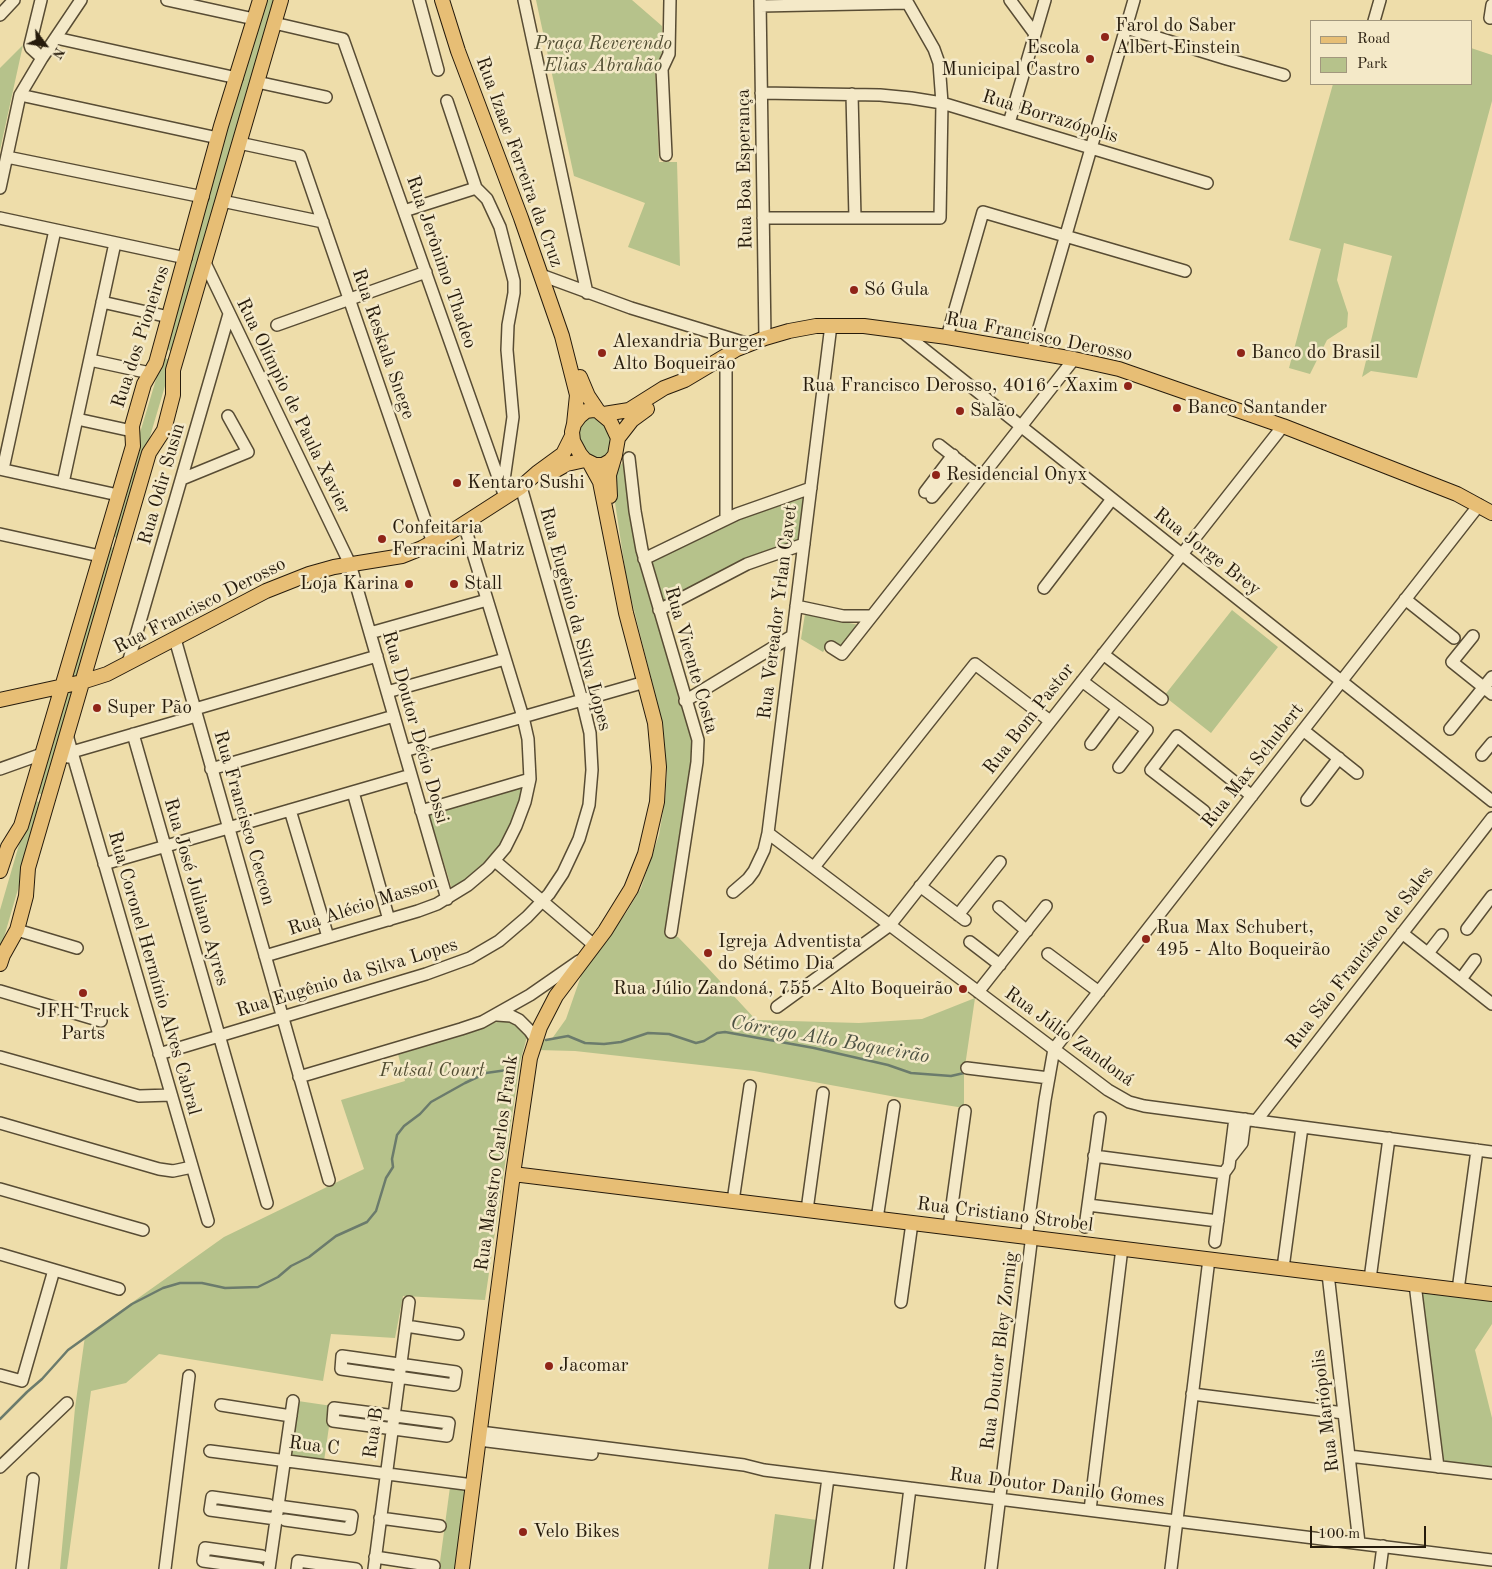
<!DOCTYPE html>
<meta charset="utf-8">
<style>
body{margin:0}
#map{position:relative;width:1492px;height:1569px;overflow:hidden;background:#eda;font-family:"Old Standard TT",serif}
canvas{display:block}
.legend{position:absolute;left:1310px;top:20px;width:162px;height:65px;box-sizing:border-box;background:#f4e9c8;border:1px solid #a2977d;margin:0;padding:6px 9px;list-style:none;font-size:15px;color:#261b0c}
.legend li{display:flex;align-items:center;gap:10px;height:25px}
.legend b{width:25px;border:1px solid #a2977d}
.north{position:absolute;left:20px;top:20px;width:50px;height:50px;-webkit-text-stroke:4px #f4e9c8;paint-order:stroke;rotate:121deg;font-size:14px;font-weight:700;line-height:20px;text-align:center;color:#261b0c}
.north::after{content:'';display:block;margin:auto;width:18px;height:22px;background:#261b0c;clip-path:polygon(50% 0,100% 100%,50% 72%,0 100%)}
.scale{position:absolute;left:1310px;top:1526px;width:116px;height:22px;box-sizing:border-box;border:2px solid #261b0c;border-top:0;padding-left:6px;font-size:15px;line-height:18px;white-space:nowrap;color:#261b0c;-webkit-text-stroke:4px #f4e9c8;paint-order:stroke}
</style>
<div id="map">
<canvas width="1492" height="1569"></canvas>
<ul class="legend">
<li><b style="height:6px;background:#e7be75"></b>Road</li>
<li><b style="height:14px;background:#b6c28b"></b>Park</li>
</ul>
<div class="north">N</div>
<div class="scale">100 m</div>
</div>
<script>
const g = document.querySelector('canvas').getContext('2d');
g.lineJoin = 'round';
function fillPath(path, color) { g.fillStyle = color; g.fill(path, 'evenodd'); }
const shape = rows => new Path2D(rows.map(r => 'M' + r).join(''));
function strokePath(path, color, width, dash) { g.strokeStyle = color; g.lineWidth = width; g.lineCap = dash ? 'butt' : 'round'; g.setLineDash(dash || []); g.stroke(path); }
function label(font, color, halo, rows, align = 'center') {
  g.font = font + ' "Old Standard TT",serif'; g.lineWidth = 5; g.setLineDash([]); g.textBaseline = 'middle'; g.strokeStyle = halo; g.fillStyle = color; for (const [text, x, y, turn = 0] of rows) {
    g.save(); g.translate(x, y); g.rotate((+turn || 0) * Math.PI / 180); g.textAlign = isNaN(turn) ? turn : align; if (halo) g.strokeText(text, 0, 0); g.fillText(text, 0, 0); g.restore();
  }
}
const green = shape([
 [265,0,275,0,175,351,170,351,167,348,222,144],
 [536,0,632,0,662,26,662,52,655,69,659,162,677,162,680,266,628,247,645,203,574,176],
 [23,45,0,150,0,68],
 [1471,48,1492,55,1492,101,1417,378,1371,371,1362,377,1392,256,1344,243,1337,280,1348,313,1347,327,1327,340,1310,374,1289,368,1321,249,1289,240,1333,84,1471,84],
 [163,356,167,359,173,359,119,541,115,537,109,536],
 [591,415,603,419,614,443,604,460,593,460,579,446,579,422],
 [624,461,641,569,693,739,693,753,673,898,665,934,678,937,707,967,756,1020,859,1023,922,1019,975,998,964,1073,964,1108,896,1097,754,1071,575,1051,537,1050,539,1039,551,1040,566,1019,583,970,626,913,641,888,659,835,665,800,667,772,661,718,627,582,614,496,616,471],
 [807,497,802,539,662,604,649,560,728,523],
 [110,546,113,548,105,578,103,591,80,676,68,677],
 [1232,610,1278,647,1211,733,1164,696],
 [805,614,859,625,842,646,830,642,823,652,801,639],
 [77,689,44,794,40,794,38,792,64,693],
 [525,786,521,802,508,832,493,856,468,879,452,889,429,815],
 [32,800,43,803,0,951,0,910],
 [503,1020,516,1025,525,1033,527,1037,520,1062,485,1300,403,1296,395,1338,331,1334,323,1381,159,1354,126,1383,91,1391,67,1569,60,1569,75,1408,85,1336,224,1237,364,1169,341,1100,405,1081,398,1054],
 [1419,1293,1492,1301,1492,1324,1475,1350,1492,1418,1492,1467,1442,1461],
 [298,1401,332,1406,324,1461,290,1456],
 [450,1487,465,1489,455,1569,439,1569],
 [775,1514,817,1520,810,1569,768,1569]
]);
const stream = shape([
 [546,1040,568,1036,585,1043,604,1044,621,1042,648,1033,669,1034,696,1043,704,1041,717,1033,725,1032,814,1048,888,1065,911,1073,951,1076,964,1073],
 [0,1419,27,1392,42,1379,68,1350,132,1304,163,1288,180,1283,202,1283,225,1288,258,1287,278,1277,291,1266,309,1257,336,1236,367,1222,376,1211,386,1178,393,1167,392,1159,397,1135,404,1126,420,1114,431,1102,465,1083,486,1073,507,1070]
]);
const minor = shape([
 [41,0,30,45,31,48,42,58],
 [167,0,254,19],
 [419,0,438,70],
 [524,0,587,293],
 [760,0,765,338],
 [1010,0,1035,34],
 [760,6,907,3],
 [0,15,14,0],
 [1490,18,1492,5],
 [1374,21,1380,0],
 [274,23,343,39,505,497],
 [1126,28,1227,59,1284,75],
 [56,38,237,78],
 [257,82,326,97],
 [761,93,880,95,911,98,942,103,1207,183],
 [852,94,855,218],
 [20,95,218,138],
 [447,101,476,188,487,199,500,227,514,281,514,293,508,325,507,350,513,417,503,487],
 [1009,123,1045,0],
 [239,143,300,156,433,543],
 [666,155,662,69,669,54,670,0],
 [7,157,203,197],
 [0,188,20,95,42,58,81,0],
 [222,201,323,222],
 [404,211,476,188],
 [0,218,186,258],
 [763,218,940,218,942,103,939,63,934,49,906,0],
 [205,263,350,564,447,899],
 [541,275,631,308,749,344],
 [102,302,169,317],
 [277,325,426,272],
 [900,330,1492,801],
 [947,337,983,212,1185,271],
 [1032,352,1134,0],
 [726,355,726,519],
 [90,360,150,373],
 [77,419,132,431],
 [939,445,981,478],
 [629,458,635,511,642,550,698,740,697,762,671,932],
 [0,469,118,495],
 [3,469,55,230],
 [182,479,248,452,228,416],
 [63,483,115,243],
 [925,492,953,455],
 [932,497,961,462],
 [0,534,100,556],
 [644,559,737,514,811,488],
 [1044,588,1112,499],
 [1405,599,1454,638],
 [796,606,843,616,872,616,1074,359],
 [659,610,747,564,804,544],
 [370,633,487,600],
 [1473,636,1452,662,1492,694],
 [175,639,329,1180],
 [831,647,842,654,872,616],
 [1103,654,1162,699],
 [128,663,229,314],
 [1082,681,1147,730,1119,767],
 [387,692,505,659],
 [685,701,792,636],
 [195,709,377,656],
 [1450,729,1492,677],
 [1303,730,1357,773],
 [133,734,267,1203],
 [67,735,208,1221],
 [1091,744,1118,708],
 [404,751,645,682],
 [1482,755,1492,743],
 [68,757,72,752,196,716],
 [0,769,42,754],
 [211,769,394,716],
 [353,792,389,920],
 [1307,800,1339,758],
 [290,810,328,937],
 [421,811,530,779],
 [1204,811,1151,770,1177,736,1252,796],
 [768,833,1108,1090,1129,1102,1144,1106,1492,1152],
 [495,861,594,945],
 [104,864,411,775],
 [814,867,975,664,1050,721],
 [920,886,965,920],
 [733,892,748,879,754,871,764,850,768,833,831,325],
 [999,907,1027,931],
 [958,915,1000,862],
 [1467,929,1492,896],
 [17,930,77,948],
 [1402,933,1492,1004],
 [970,942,1000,965],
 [1428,953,1442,935],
 [1048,954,1099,992],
 [265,956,418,911,437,904,468,885,488,868,505,848,516,826,525,802,530,779,528,739,523,717,464,524],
 [1461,979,1475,960],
 [0,991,101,1021],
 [978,992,1046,906],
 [777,1007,890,925,1283,426],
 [497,1015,511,1016,519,1020,530,1031,536,1040],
 [159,1054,426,974,470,958,499,941,527,917,549,894,563,873,579,839,589,805,592,770,590,733,582,700,521,487],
 [0,1057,139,1096,171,1095],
 [967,1068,1049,1078],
 [299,1077,461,1029,482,1022,530,995,579,961],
 [1256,1121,1492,818],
 [0,1123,159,1169,173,1171,192,1167],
 [1094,1156,1224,1173],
 [1231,1157,1242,1143,1245,1119],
 [0,1189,143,1230],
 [733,1201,750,1086],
 [1088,1205,1218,1221],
 [807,1210,823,1093],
 [877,1219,894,1106],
 [949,1227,965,1111],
 [1085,1227,1100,1118],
 [1215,1242,1224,1173,1229,1166,1235,1118],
 [0,1254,119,1289],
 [1283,1268,1302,1127],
 [1328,1274,1359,1543],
 [1370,1279,1389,1138],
 [1415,1284,1438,1467],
 [1458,1290,1477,1150],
 [901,1302,912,1223],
 [406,1326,458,1334],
 [342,1356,456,1372,454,1385,341,1369,342,1356],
 [0,1375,22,1381,54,1270],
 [1192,1394,1344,1413],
 [221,1405,291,1416],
 [334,1408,449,1423,447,1436,333,1421,334,1408],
 [480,1432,744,1465,764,1470,1492,1560],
 [479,1440,592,1454],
 [210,1451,473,1485],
 [1349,1456,1492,1473],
 [0,1467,67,1403],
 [269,1505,212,1497,210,1510,276,1519],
 [278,1506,352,1516,350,1529,285,1520],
 [1090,1510,1122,1248],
 [380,1518,440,1526],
 [375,1557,434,1566],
 [22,1569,33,1479],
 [165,1569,189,1376],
 [259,1569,203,1561,205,1548,262,1556],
 [269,1569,293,1401],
 [297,1569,298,1561,356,1569],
 [374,1569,409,1302],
 [816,1569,828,1478],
 [900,1569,910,1488],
 [991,1569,1031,1243,1027,1232,1045,1100,1054,1049,1479,505],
 [1171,1569,1209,1259],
 [1380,1569,1383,1546]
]);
const major = shape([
 [442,0,458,51,521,218,562,336,577,395,574,424],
 [580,377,588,396,598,411],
 [593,410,598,411,610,421,618,438,615,455,610,461,603,465,595,465,585,460,580,454,573,441,572,432,574,424,580,416,586,411,593,410],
 [604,414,629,410,664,388,685,380,737,349,765,338,789,331,816,326,864,326,947,337,1074,359,1119,369,1283,426,1457,494,1492,513],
 [618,438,632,420,647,409],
 [551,473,567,464,585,460],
 [610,496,609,475,615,455],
 [0,700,82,682,107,674,266,591,309,574,334,567,402,556,422,548,451,532,521,487,537,473,563,454,572,436],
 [0,871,8,847,21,826,133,446,132,426,144,384,156,363,221,126,260,0],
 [0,964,3,955,17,930,26,896,28,868,149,453,164,430,173,395,173,370,281,0],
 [513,1174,1492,1294],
 [462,1569,513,1174,530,1058,540,1027,556,996,605,931,631,889,645,854,657,802,659,767,655,723,626,613,600,482,589,462]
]);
const markers = [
 [1105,37,5,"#8f2418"],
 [1090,59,5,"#8f2418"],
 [854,290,5,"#8f2418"],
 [602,353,5,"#8f2418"],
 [1241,353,5,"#8f2418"],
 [1128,386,5,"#8f2418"],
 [1177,408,5,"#8f2418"],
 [960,411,5,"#8f2418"],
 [936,475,5,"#8f2418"],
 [457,483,5,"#8f2418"],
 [382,539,5,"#8f2418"],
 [409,584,5,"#8f2418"],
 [454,584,5,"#8f2418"],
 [97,708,5,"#8f2418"],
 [1146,939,5,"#8f2418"],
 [708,953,5,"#8f2418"],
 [963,989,5,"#8f2418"],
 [83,993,5,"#8f2418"],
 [549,1366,5,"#8f2418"],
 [523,1532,5,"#8f2418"]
];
const poiNames = [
 ["Farol do Saber",1115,26],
 ["Albert Einstein",1115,48],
 ["Escola",1080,48,"right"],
 ["Municipal Castro",1080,70,"right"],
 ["Só Gula",864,290],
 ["Alexandria Burger",612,342],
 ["Alto Boqueirão",612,364],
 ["Banco do Brasil",1251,353],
 ["Rua Francisco Derosso, 4016 - Xaxim",1118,386,"right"],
 ["Banco Santander",1187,408],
 ["Salão",970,411],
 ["Residencial Onyx",946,475],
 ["Kentaro Sushi",467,483],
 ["Confeitaria",392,528],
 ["Ferracini Matriz",392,550],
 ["Loja Karina",399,584,"right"],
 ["Stall",464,584],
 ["Super Pão",107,708],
 ["Rua Max Schubert,",1156,928],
 ["495 - Alto Boqueirão",1156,950],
 ["Igreja Adventista",718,942],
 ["do Sétimo Dia",718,964],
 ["Rua Júlio Zandoná, 755 - Alto Boqueirão",953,989,"right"],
 ["JFH Truck",83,1012,"center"],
 ["Parts",83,1034,"center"],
 ["Jacomar",559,1366],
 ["Velo Bikes",533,1532]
];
const parkNames = [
 ["Praça Reverendo",603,44],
 ["Elias Abrahão",603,66],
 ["Futsal Court",432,1071]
];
const streetNames = [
 ["Rua Borrazópolis",1050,117,17],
 ["Rua Izaac Ferreira da Cruz",519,162,70],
 ["Rua Boa Esperança",745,169,-91],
 ["Rua Jerônimo Thadeo",441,262,71],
 ["Rua dos Pioneiros",141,337,-72],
 ["Rua Francisco Derosso",1039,337,11],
 ["Rua Reskala Snege",383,344,71],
 ["Rua Olímpio de Paula Xavier",293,406,64],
 ["Rua Odir Susin",162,484,-74],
 ["Rua Jorge Brey",1207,552,38],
 ["Rua Francisco Derosso",200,606,-27],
 ["Rua Vereador Yrlan Cavet",778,612,-83],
 ["Rua Eugênio da Silva Lopes",575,619,75],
 ["Rua Vicente Costa",691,660,74],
 ["Rua Bom Pastor",1029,719,-52],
 ["Rua Doutor Décio Dossi",415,727,74],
 ["Rua Max Schubert",1253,766,-52],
 ["Rua Francisco Ceccon",244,818,74],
 ["Rua José Juliano Ayres",196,892,74],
 ["Rua Alécio Masson",363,906,-18],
 ["Rua São Francisco de Sales",1360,958,-52],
 ["Rua Coronel Hermínio Alves Cabral",154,973,74],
 ["Rua Eugênio da Silva Lopes",347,978,-17],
 ["Rua Júlio Zandoná",1069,1037,36],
 ["Rua Maestro Carlos Frank",497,1163,-82],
 ["Rua Cristiano Strobel",1005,1215,7],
 ["Rua Doutor Bley Zornig",1000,1351,-83],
 ["Rua Mariópolis",1326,1411,-97],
 ["Rua B",374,1433,-82],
 ["Rua C",314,1446,7],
 ["Rua Doutor Danilo Gomes",1057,1488,7]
];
const waterNames = [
 ["Córrego Alto Boqueirão",830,1040,10]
];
fillPath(green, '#b6c28b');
strokePath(stream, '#6b7b6c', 2.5);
strokePath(minor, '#584c34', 14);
strokePath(major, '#261b0c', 16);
strokePath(minor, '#f4e9c8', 11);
strokePath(major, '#e7be75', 14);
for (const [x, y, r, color] of markers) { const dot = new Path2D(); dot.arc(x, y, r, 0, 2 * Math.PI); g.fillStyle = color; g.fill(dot); strokePath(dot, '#f4e9c8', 2); }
label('19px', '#261b0c', '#f4e9c8', poiNames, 'left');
label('italic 19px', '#514d32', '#f4e9c8', parkNames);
label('19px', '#261b0c', '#f4e9c8', streetNames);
label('italic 20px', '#4e5344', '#f4e9c8', waterNames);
</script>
